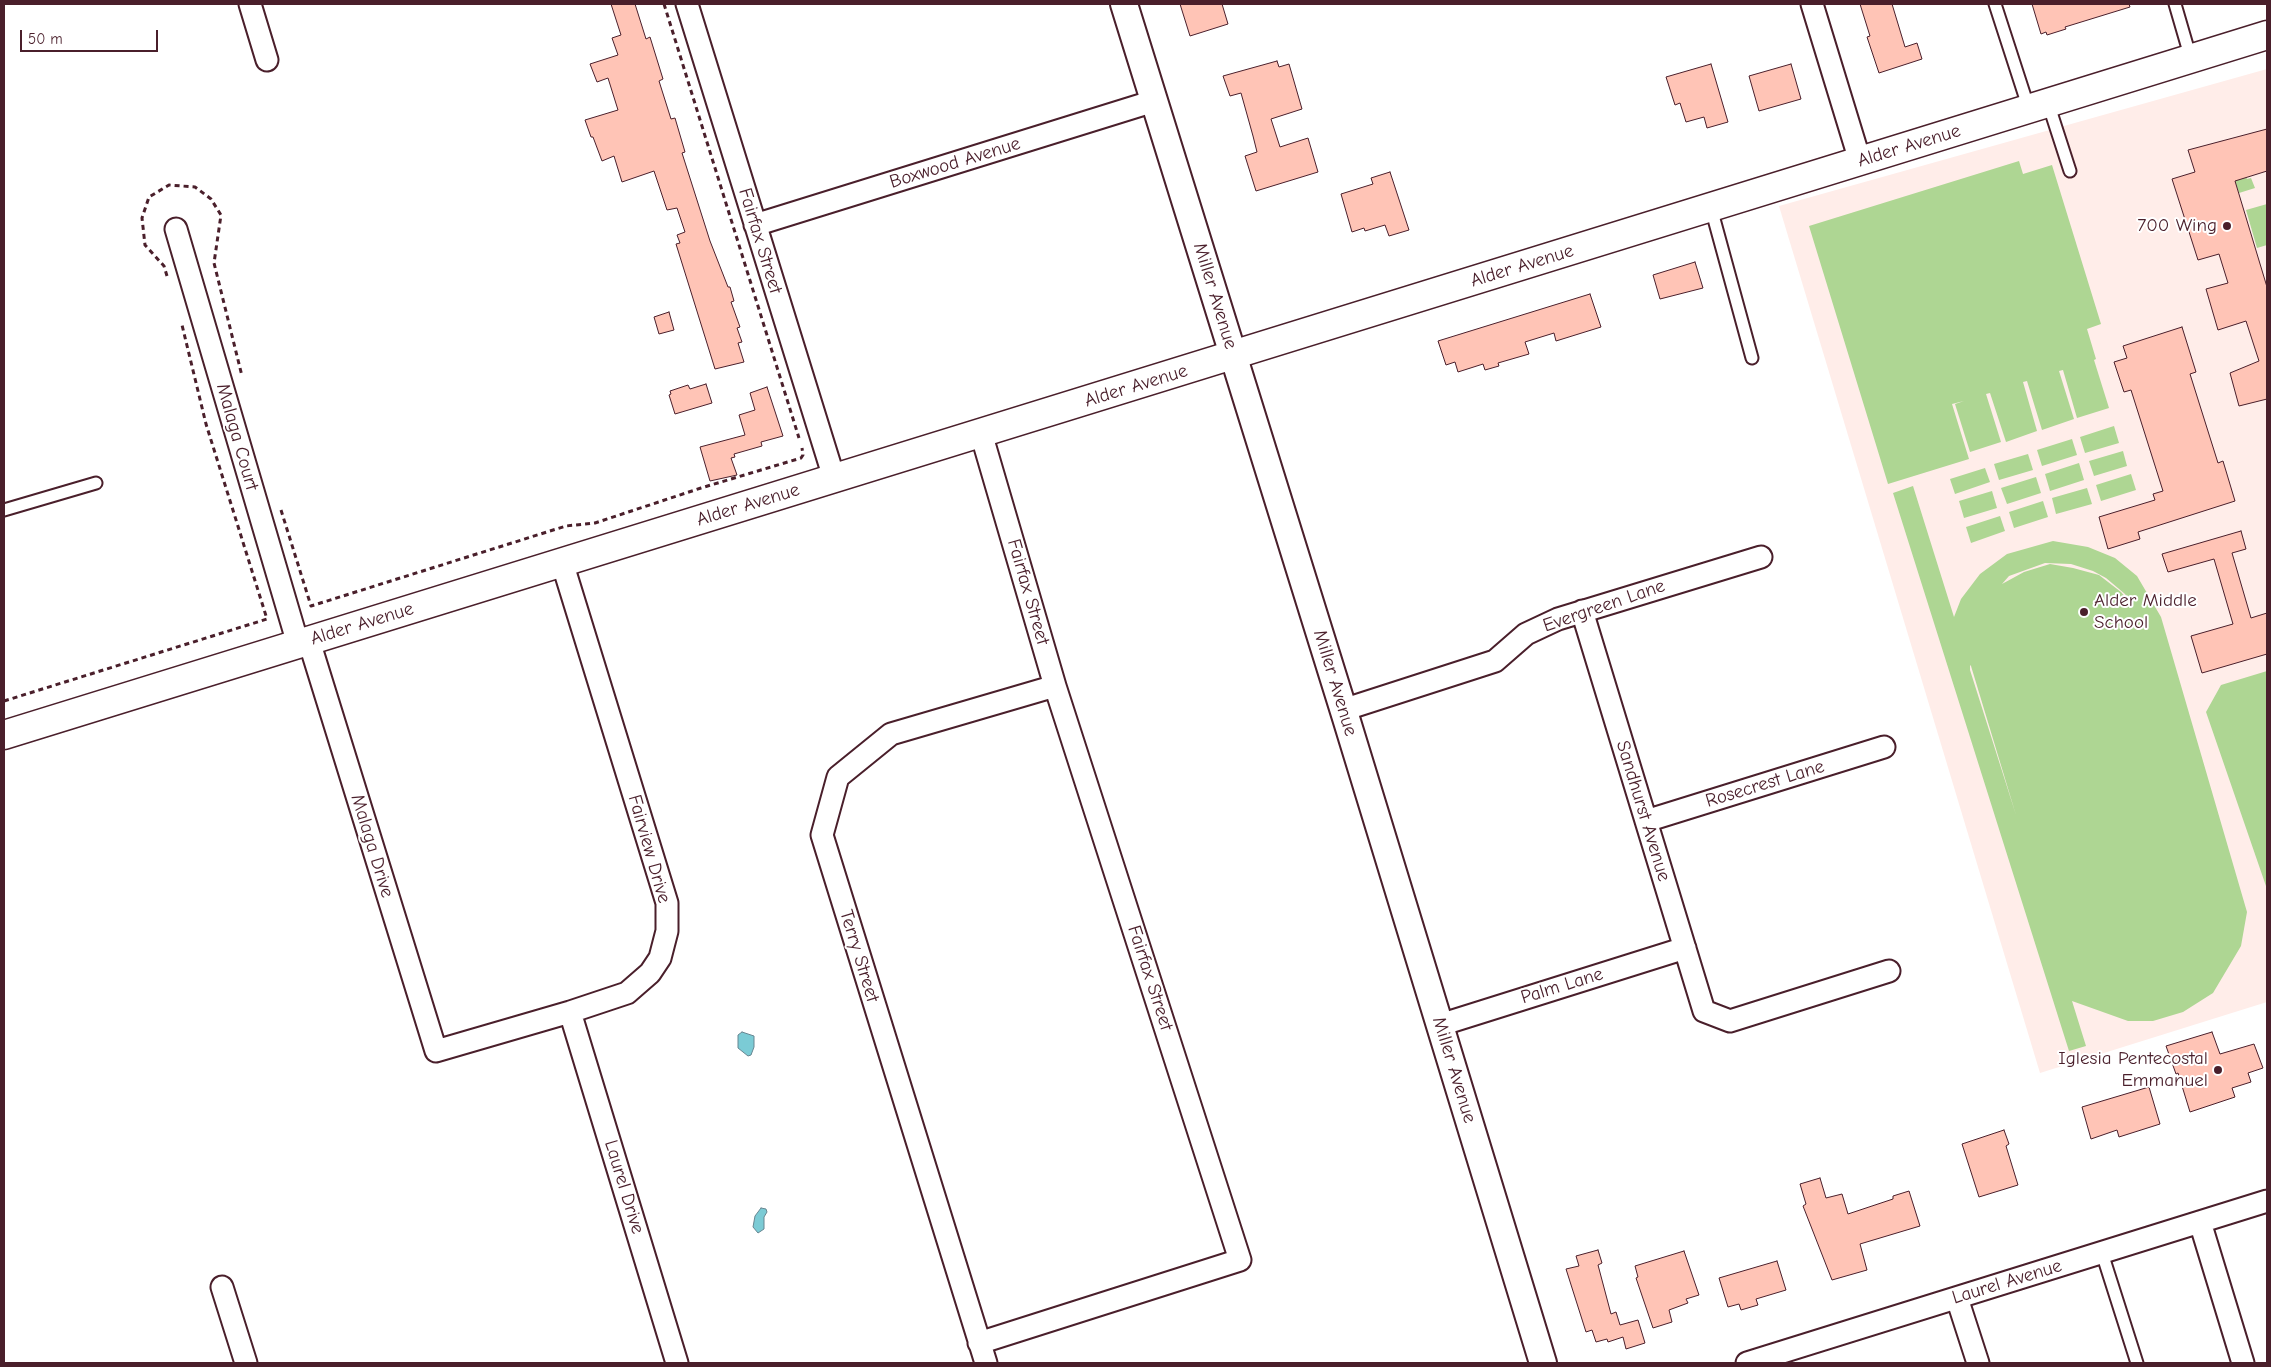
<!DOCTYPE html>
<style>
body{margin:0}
#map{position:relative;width:2271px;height:1367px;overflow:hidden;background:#fff;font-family:"Comic Neue",sans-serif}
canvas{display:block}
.frame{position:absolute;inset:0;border:5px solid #4a1f2b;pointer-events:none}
.scale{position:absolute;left:20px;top:30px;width:138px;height:22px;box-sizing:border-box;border:2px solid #4a1f2b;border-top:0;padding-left:6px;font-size:15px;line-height:18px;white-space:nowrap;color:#4a1f2b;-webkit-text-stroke:4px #fff;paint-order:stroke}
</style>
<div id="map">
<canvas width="2271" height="1367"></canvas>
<div class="frame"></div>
<div class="scale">50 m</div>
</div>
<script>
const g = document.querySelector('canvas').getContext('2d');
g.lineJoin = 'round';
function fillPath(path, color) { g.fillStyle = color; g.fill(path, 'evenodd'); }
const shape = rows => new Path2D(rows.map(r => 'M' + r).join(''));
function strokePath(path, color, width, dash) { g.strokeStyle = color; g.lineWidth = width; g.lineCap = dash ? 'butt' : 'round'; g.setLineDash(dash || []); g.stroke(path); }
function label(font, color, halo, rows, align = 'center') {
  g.font = font + ' "Comic Neue",sans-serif'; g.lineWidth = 4; g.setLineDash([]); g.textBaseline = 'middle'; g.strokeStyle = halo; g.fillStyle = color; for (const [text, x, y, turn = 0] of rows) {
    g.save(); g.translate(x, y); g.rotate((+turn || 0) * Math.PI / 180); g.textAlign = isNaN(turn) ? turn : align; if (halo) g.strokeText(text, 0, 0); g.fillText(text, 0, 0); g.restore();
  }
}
const built = shape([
 [2267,69,2267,1002,2040,1073,1779,206]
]);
const green = shape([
 [2241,159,2247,179,2251,178,2255,188,2239,193,2229,163],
 [2019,161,2023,174,2052,165,2101,324,2087,329,2096,359,2094,360,2109,408,2077,418,2063,370,2059,371,2074,419,2042,430,2027,381,2023,382,2037,431,2006,442,1990,393,1986,394,2001,442,1970,452,1955,404,1964,401,1952,404,1969,459,1888,484,1809,226],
 [2267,204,2267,245,2257,248,2246,210],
 [2114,426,2119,443,2085,453,2080,437],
 [2072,439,2077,455,2042,466,2037,450],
 [2123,451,2127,466,2094,476,2089,461],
 [2028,454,2033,470,1999,480,1994,464],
 [2079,463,2084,480,2050,491,2045,474],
 [1985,468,1990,482,1955,494,1950,479],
 [2131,474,2136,490,2101,501,2096,485],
 [2036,477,2041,493,2007,504,2001,488],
 [1913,486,1954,617,1961,599,1980,574,2007,554,2053,541,2088,547,2115,558,2137,576,2161,617,2247,912,2241,946,2213,993,2183,1012,2153,1021,2128,1021,2072,1001,2086,1046,2069,1051,1893,493],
 [2045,563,2071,564,2093,571,2106,578,2125,594,2133,606,2121,592,2099,575,2073,568,2050,564,2024,572,2002,584,2009,576],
 [1970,665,1971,666,2016,815,1970,670],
 [2087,488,2092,504,2056,514,2052,498],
 [1992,491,1997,508,1964,518,1959,501],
 [2043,501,2048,517,2014,528,2009,512],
 [2000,516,2005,531,1971,543,1966,527],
 [2267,671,2267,889,2206,712,2221,685]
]);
const water = shape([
 [742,1032,754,1036,754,1047,751,1055,748,1056,738,1048,738,1035,742,1032],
 [761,1208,766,1209,767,1212,764,1217,764,1229,758,1233,753,1227,755,1216,761,1208]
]);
const building = shape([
 [611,4,635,4,646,39,650,37,663,79,659,81,671,119,675,118,685,152,682,153,710,241,728,287,730,287,734,301,731,302,740,327,737,328,742,342,738,343,744,362,715,369,676,244,680,243,677,235,685,232,677,208,667,210,654,171,622,182,614,156,602,161,593,137,591,137,585,120,618,110,608,78,597,82,590,64,618,55,612,38,621,35,611,4],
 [1180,4,1222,4,1228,24,1190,36,1180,4],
 [1860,4,1892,4,1905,47,1917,43,1922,59,1879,73,1867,37,1870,36,1860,4],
 [2032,4,2129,4,2130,7,2065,27,2066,29,2047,35,2046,32,2041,34,2032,4],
 [1277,61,1279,67,1289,64,1302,109,1271,119,1280,147,1308,138,1318,172,1256,191,1245,156,1257,152,1253,136,1241,93,1230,96,1223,76,1277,61],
 [1711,64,1728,122,1707,128,1704,117,1686,122,1680,103,1675,105,1666,77,1711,64],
 [1791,64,1801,99,1759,111,1749,76,1791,64],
 [2267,129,2267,171,2235,181,2267,287,2267,399,2239,406,2230,373,2259,361,2246,321,2218,330,2206,289,2228,283,2219,254,2198,260,2172,179,2195,172,2188,150,2267,129],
 [1390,172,1409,230,1389,236,1385,225,1365,231,1364,228,1352,232,1341,194,1373,184,1371,178,1390,172],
 [1695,262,1703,288,1660,299,1653,275,1695,262],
 [1590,294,1601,327,1556,341,1554,333,1525,342,1529,354,1498,363,1499,366,1485,370,1483,364,1458,372,1455,362,1446,365,1438,341,1590,294],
 [669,312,674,330,659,334,654,317,669,312],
 [2182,327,2196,372,2190,374,2218,463,2223,461,2235,501,2138,532,2140,539,2108,549,2099,517,2155,500,2153,494,2163,491,2131,390,2124,392,2114,362,2127,358,2123,346,2182,327],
 [706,384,712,403,675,414,669,395,671,394,670,391,688,385,690,389,706,384],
 [767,387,783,436,761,442,762,446,734,454,735,457,731,458,737,475,710,481,700,447,745,435,739,415,755,410,750,393,767,387],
 [2241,531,2246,549,2232,553,2251,618,2267,613,2267,654,2202,673,2191,636,2233,624,2214,559,2168,572,2162,554,2241,531],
 [2212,1032,2220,1054,2254,1044,2263,1068,2248,1073,2251,1082,2232,1088,2235,1097,2190,1112,2178,1073,2176,1074,2166,1046,2212,1032],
 [2149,1087,2160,1124,2119,1137,2117,1130,2091,1139,2082,1107,2149,1087],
 [2004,1130,2009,1144,2006,1146,2018,1185,1979,1197,1962,1144,2004,1130],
 [1820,1178,1826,1198,1842,1194,1848,1214,1893,1199,1893,1196,1909,1191,1920,1226,1860,1244,1867,1270,1832,1280,1803,1206,1806,1204,1800,1184,1820,1178],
 [1598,1250,1602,1263,1598,1265,1611,1314,1616,1312,1620,1325,1638,1320,1645,1343,1626,1349,1623,1337,1608,1342,1607,1339,1596,1342,1592,1330,1586,1332,1566,1269,1579,1266,1576,1256,1598,1250],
 [1684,1251,1699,1295,1686,1299,1688,1303,1669,1310,1672,1322,1653,1328,1636,1278,1638,1277,1635,1266,1684,1251],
 [1777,1261,1786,1290,1756,1299,1758,1305,1741,1310,1739,1304,1728,1307,1719,1278,1777,1261]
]);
const path = shape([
 [664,4,799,438],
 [167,276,164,266,145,245,142,218,149,197,169,185,195,187,211,199,221,215,214,263,242,376],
 [281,510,311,606,566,526,595,523,701,488,801,458,803,455,802,448],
 [4,701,267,619,206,424,182,325]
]);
const service = shape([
 [1995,4,2029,109],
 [2175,4,2191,59],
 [2048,103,2070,171],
 [1711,208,1752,358],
 [4,510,96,483],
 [2102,1253,2137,1363]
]);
const minor = shape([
 [250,4,267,60],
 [687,4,834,478],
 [1812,4,1860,161],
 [755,225,1154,101],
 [176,229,298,644],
 [1582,611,1704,1011,1730,1021,1889,971],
 [309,641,436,1051,570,1012,627,993,650,973,660,958,667,931,667,903,562,562],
 [1343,710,1495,661,1526,634,1558,619,1761,557],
 [1646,821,1884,747],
 [570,1012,677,1363],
 [1440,1025,1685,948],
 [2200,1222,2243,1363],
 [222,1287,246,1363],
 [1957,1298,1978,1363],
 [979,1343,1240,1260,1055,686,981,433],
 [986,1363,822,835,838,777,891,734,1055,686],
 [1747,1363,2267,1201]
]);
const tertiary = shape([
 [1124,4,1346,718,1543,1363]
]);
const secondary = shape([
 [4,735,2267,35]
]);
const markers = [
 [2227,226,5,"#4a1f2b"],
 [2084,612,5,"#4a1f2b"],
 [2218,1070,5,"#4a1f2b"]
];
const streetNames = [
 ["Alder Avenue",1909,146,-17],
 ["Boxwood Avenue",955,163,-17],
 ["Fairfax Street",760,241,73],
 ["Alder Avenue",1522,266,-17],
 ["Miller Avenue",1215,296,73],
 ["Alder Avenue",1136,386,-17],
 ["Malaga Court",237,437,74],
 ["Alder Avenue",748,505,-17],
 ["Fairfax Street",1028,592,74],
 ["Evergreen Lane",1604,606,-19],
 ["Alder Avenue",362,624,-17],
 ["Miller Avenue",1335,683,73],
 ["Rosecrest Lane",1765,784,-17],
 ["Sandhurst Avenue",1643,811,73],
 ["Malaga Drive",372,846,73],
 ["Fairview Drive",649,849,74],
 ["Terry Street",859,956,73],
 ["Fairfax Street",1150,978,72],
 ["Palm Lane",1562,986,-17],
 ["Miller Avenue",1454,1070,73],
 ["Laurel Drive",624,1187,73],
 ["Laurel Avenue",2007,1282,-17]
];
const poiNames = [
 ["700 Wing",2217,226],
 ["Alder Middle",2094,601,"left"],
 ["School",2094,623,"left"],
 ["Iglesia Pentecostal",2208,1059],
 ["Emmanuel",2208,1081]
];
fillPath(built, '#ffede9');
fillPath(green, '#aed693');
fillPath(water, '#7bcbd5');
strokePath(water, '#678691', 1);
fillPath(building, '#ffc4b6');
strokePath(building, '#4a1f2b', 1);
strokePath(service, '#4a1f2b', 15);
strokePath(minor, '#4a1f2b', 25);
strokePath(tertiary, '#4a1f2b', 30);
strokePath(secondary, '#4a1f2b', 31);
strokePath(path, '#4a1f2b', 3, [5, 4]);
strokePath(service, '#fff', 11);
strokePath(minor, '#fff', 21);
strokePath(tertiary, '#fff', 26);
strokePath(secondary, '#fff', 28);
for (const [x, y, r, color] of markers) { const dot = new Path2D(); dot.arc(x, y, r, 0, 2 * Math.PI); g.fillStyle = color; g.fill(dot); strokePath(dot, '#fff', 2); }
label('19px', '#4a1f2b', '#fff', streetNames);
label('19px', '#4a1f2b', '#fff', poiNames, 'right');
</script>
